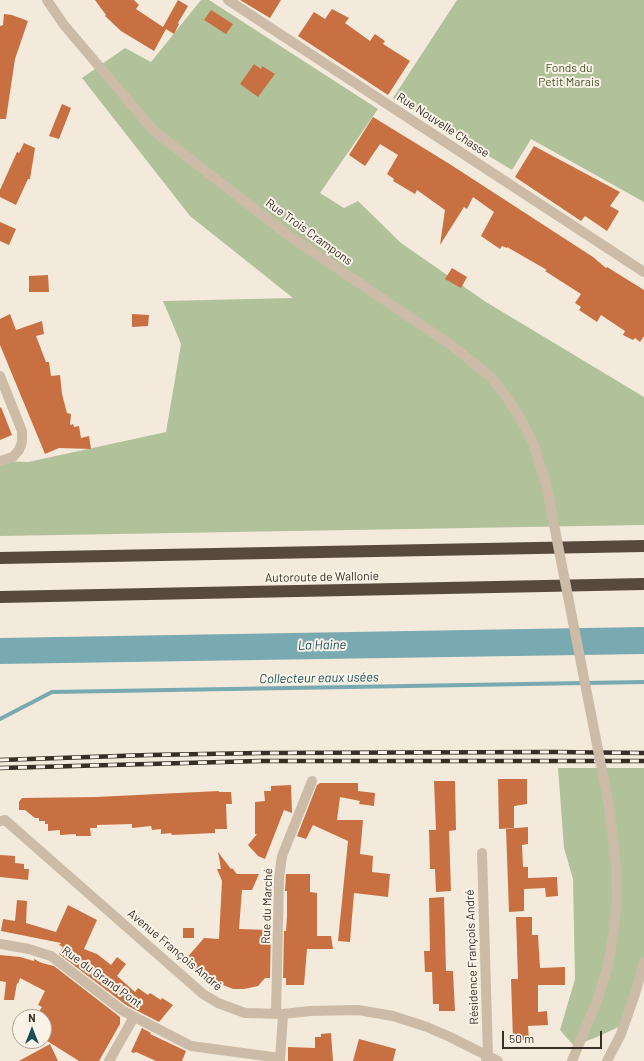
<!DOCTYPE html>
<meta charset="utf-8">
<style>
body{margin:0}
#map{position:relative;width:644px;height:1061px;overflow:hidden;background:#f3eadb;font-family:Barlow,sans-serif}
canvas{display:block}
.north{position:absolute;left:12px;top:1009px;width:40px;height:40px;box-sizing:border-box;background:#faf3e8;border:1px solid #aca49b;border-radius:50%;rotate:0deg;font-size:11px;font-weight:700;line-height:16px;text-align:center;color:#372e28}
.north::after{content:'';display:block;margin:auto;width:14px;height:18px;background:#1c505a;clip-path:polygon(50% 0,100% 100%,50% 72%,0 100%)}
.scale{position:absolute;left:502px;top:1031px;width:100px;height:18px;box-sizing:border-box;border:2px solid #372e28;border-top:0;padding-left:5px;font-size:12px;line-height:14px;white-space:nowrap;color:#372e28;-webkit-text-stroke:3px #faf3e8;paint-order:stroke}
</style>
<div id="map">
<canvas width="644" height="1061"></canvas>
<div class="north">N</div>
<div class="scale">50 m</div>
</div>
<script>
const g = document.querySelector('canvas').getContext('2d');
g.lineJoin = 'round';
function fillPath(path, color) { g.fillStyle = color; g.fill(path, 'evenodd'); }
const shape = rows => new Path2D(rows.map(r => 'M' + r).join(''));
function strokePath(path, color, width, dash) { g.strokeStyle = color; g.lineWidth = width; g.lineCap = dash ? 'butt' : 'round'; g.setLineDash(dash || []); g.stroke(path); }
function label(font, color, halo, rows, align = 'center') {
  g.font = font + ' Barlow,sans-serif'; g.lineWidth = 4; g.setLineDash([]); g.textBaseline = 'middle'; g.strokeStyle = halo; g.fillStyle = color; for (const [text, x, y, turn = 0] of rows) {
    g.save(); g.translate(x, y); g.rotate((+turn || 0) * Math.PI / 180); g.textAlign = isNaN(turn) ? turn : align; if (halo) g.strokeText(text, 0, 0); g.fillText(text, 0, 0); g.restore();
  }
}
const green = shape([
 [201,0,209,0,378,109,320,193,344,208,358,201,401,243,486,302,644,397,644,525,0,536,0,461,28,462,166,432,181,344,163,301,293,298,190,216,82,78,125,48,151,62],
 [457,0,644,0,644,202,531,139,512,170,393,98],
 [558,768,644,768,644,962,625,1024,597,1037,574,1046,560,1030,575,979,573,879,564,848]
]);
const water = shape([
 [644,627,644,654,0,664,0,638]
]);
const stream = shape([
 [0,719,52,692,644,682]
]);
const building = shape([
 [95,0,134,0,139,5,136,9,163,27,178,0,188,6,178,23,179,24,174,34,166,29,154,51,121,31,105,16,106,15],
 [240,0,281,0,270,18],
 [332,9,349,18,345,23,370,41,375,34,385,41,383,44,410,61,388,95,298,36,314,12,325,19],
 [211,10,233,24,226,34,204,20],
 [4,14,12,15,28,21,15,59,6,119,0,119,0,26,3,25],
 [254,64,261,69,262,66,275,74,258,97,240,84],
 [62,104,71,108,59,139,49,136],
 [373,117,448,163,593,257,606,268,607,267,644,290,644,336,640,342,635,338,633,340,623,335,625,331,601,315,597,322,579,310,581,307,575,303,581,294,545,271,547,270,507,247,507,248,502,246,500,249,481,236,494,212,473,197,467,209,464,207,440,245,445,210,417,190,415,194,393,181,394,179,387,174,398,155,380,144,365,166,349,155],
 [24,143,35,148,30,179,28,179,16,205,0,197,0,190,17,152,19,153],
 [534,146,620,192,610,206,619,211,607,231,585,216,581,221,515,177],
 [0,222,16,229,9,245,0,241],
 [452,268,467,277,461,288,445,279],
 [48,275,49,292,29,292,29,276],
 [10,314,16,330,42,321,44,334,36,336,46,362,49,362,51,376,60,375,62,394,67,413,71,414,70,425,73,424,74,427,79,426,81,438,89,436,91,449,59,448,45,454,0,345,0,319],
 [132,314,149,315,148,326,132,327],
 [1,407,12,435,0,440,0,408],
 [498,779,527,779,527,804,514,806,514,828,499,829],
 [434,781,455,781,456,830,449,831,451,891,436,892,435,869,430,869,429,830,436,830],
 [320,783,358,783,358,791,375,793,374,806,359,804,360,801,340,797,337,820,363,820,360,854,373,856,372,872,390,874,388,897,354,893,350,942,338,941,348,841,313,825,306,839,297,836,317,785],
 [291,785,292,813,284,810,265,859,258,856,248,845,257,834,255,834,255,802,265,801,264,791,271,791,271,786],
 [219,791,219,792,231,792,232,804,226,804,227,829,215,829,215,833,172,835,171,833,161,834,161,829,152,830,151,826,132,828,132,824,97,825,97,828,90,828,91,836,76,836,76,834,60,835,60,830,48,831,48,824,45,824,45,821,39,821,39,818,35,818,25,810,19,810,19,802,22,798,96,797],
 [528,827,528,844,522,845,523,867,528,867,528,878,557,877,558,896,546,897,545,888,524,889,524,911,509,912,506,829],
 [218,852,231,869,232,868,237,874,259,874,252,890,242,890,239,929,271,930,270,978,265,978,258,986,244,989,233,989,206,978,185,960,204,938,219,939,222,881,217,869,221,869],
 [0,855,15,856,15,863,24,864,24,869,29,869,28,880,0,877],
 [286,874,310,874,310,892,317,893,317,936,331,936,333,949,307,949,304,985,286,985,286,978,283,978,284,931,286,931,287,916,287,891,285,891],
 [444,897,446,971,453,971,455,1011,439,1011,439,1004,433,1004,432,972,425,972,424,951,430,951,429,898],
 [17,900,27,901,26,923,56,932,68,905,97,920,84,949,97,954,111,965,117,957,126,964,117,976,135,992,138,988,148,995,150,993,161,1000,162,998,173,1005,159,1022,126,1005,59,954,63,947,59,945,61,943,1,931,3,919,15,921],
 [516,917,532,917,532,935,538,935,540,968,565,967,565,985,538,985,538,1012,547,1011,548,1025,528,1026,529,1040,513,1040,511,979,518,979],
 [183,928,194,928,194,938,183,938],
 [0,955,20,957,34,961,34,959,42,963,54,966,120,1017,120,1024,99,1061,79,1061,44,1039,44,1016,38,1013,42,1007,38,1005,45,991,20,978,18,984,17,983,14,1000,4,1000,6,982,0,981],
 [142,1028,151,1033,150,1034,186,1051,182,1061,156,1061,136,1052,134,1053,131,1052],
 [331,1033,333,1061,288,1061,288,1047,315,1048,315,1037,321,1037,321,1034],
 [359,1039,396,1049,393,1061,353,1061],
 [50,1044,58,1061,19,1061]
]);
const minor = shape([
 [47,0,64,25,154,131,288,235,451,345,491,377,507,398,519,416,533,443,546,484],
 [228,0,644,272],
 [0,376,22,431,22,442,19,450,13,457,0,461],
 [0,821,5,820,203,994,218,1003,245,1013,283,1014,310,1011,358,1010,393,1016,427,1027,450,1037,498,1061],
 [482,853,488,1056,486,1061],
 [0,944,29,949,51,956,123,1011,191,1046,280,1058],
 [276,1014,279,878,282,856,312,781],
 [109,1061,134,1017],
 [280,1061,283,1014],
 [572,1061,597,1001,608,965,614,930,617,898,616,866,609,806],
 [607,1061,621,1034,635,994,644,962]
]);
const highway = shape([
 [0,558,644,546],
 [0,597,644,584]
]);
const rail = shape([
 [0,760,149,755,260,753,554,752,644,753],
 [0,768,260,761,644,761]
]);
const minorBridge = shape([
 [546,484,609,806]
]);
const parkNames = [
 ["Fonds du",569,68],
 ["Petit Marais",569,82]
];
const streetNames = [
 ["Rue Nouvelle Chasse",443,125,33],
 ["Rue Trois Crampons",309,232,36],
 ["Autoroute de Wallonie",322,577,-1],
 ["Rue du Marché",267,906,-88],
 ["Avenue François André",175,950,40],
 ["Résidence François André",472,957,-92],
 ["Rue du Grand Pont",102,977,36]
];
const waterNames = [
 ["La Haine",322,645,-1],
 ["Collecteur eaux usées",319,678,-1]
];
fillPath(green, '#b1c29b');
fillPath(water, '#79a9b1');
strokePath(stream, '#79a9b1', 4);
fillPath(building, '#c97042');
strokePath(minor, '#cbbba7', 10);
strokePath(highway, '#58493e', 12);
strokePath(rail, '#372e28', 4.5);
strokePath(rail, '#faf3e8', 3, [9]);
strokePath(minorBridge, '#cbbba7', 10);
label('12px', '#42562b', '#faf3e8', parkNames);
label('12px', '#372e28', '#faf3e8', streetNames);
label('italic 13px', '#1c505a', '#faf3e8', waterNames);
</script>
